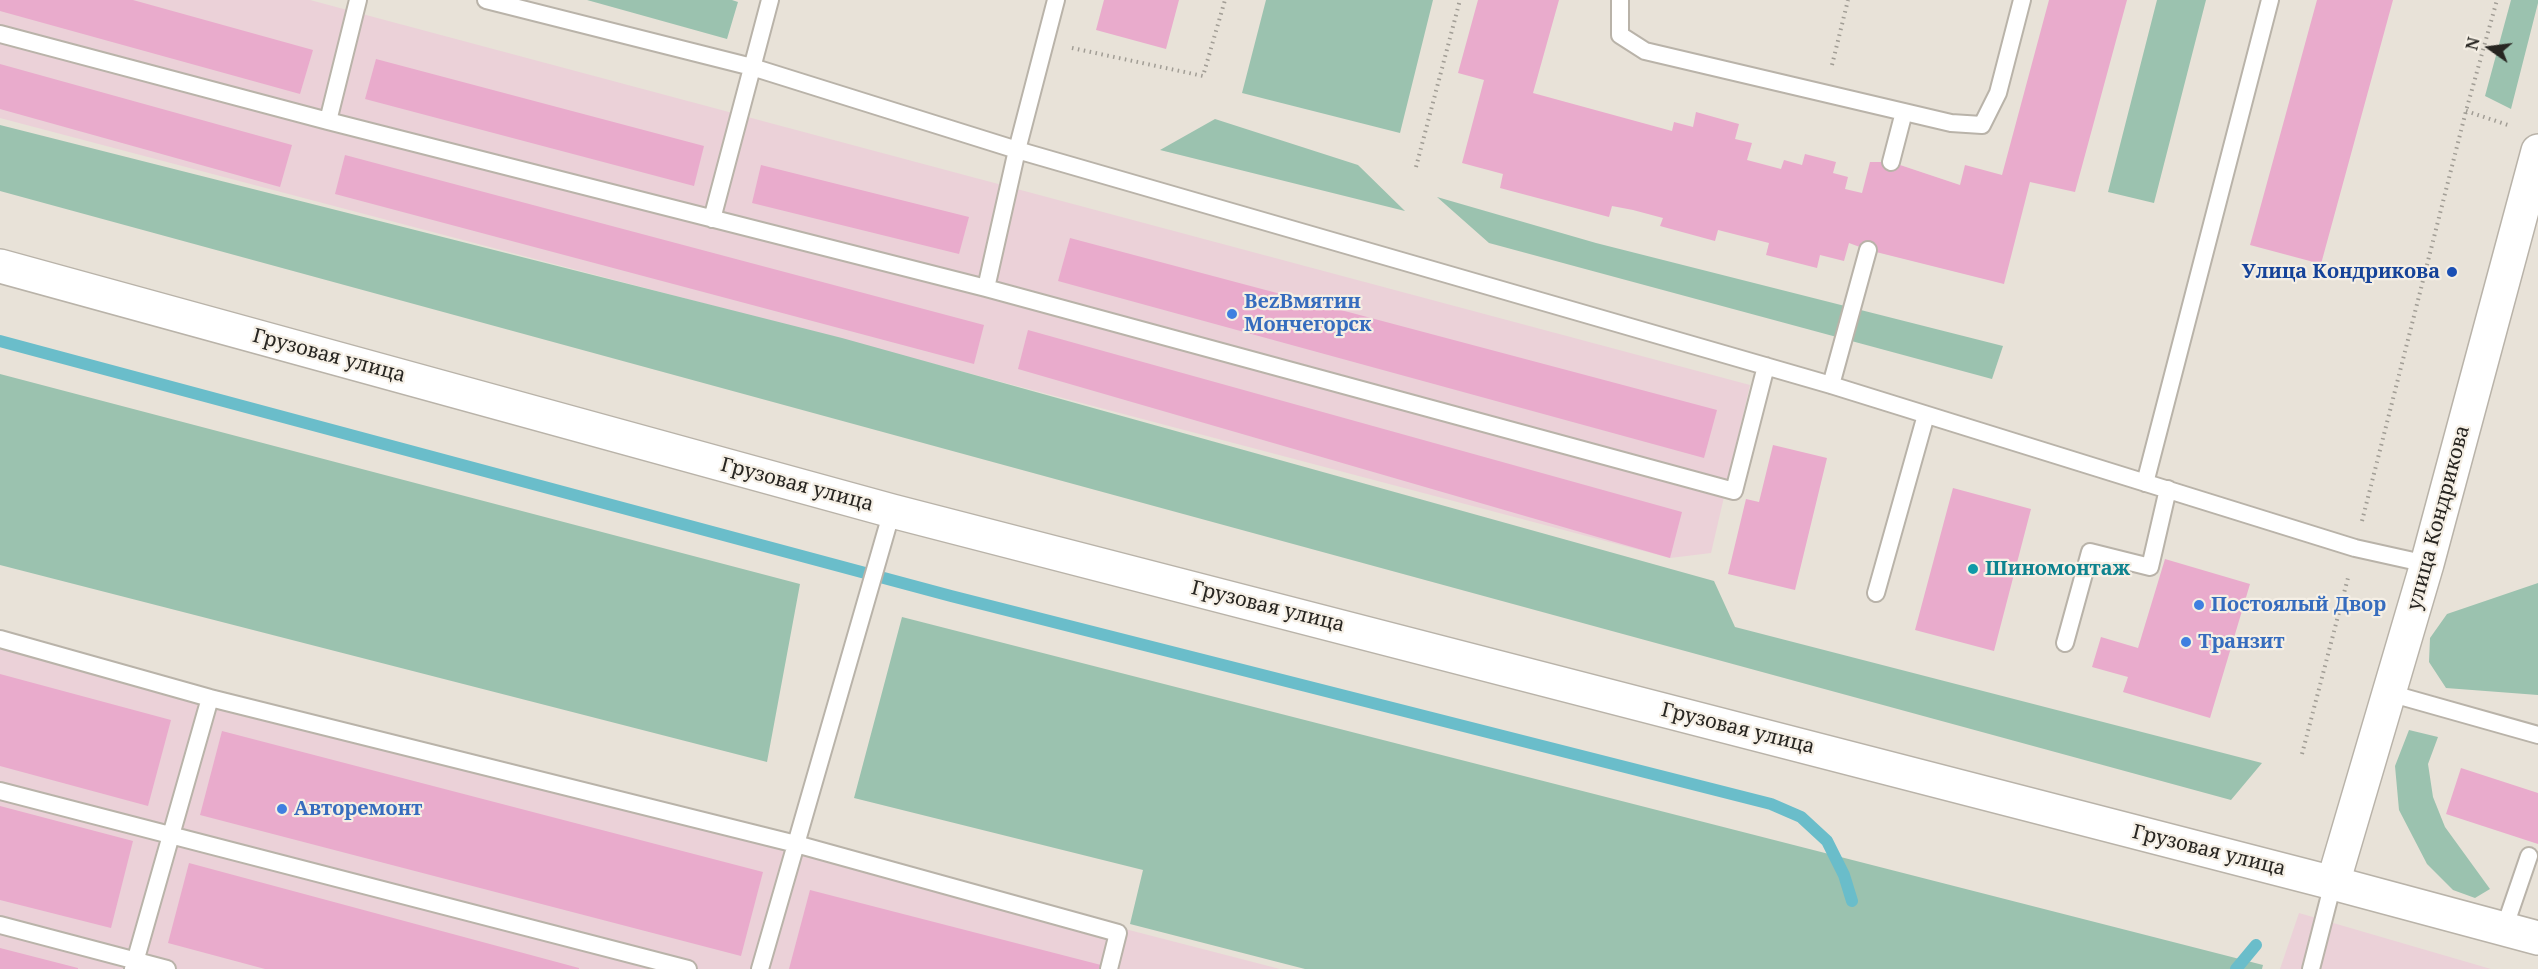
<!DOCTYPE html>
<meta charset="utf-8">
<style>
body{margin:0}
#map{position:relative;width:2538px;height:969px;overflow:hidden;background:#e8e2d8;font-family:"Noto Serif",serif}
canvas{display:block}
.north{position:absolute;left:2460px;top:18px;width:60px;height:60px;-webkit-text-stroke:4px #f5efe5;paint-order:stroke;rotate:284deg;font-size:16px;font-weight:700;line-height:24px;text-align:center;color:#272521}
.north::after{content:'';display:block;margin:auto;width:21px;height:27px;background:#272521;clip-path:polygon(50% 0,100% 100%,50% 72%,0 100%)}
</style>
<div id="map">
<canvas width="2538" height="969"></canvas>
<div class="north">N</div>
</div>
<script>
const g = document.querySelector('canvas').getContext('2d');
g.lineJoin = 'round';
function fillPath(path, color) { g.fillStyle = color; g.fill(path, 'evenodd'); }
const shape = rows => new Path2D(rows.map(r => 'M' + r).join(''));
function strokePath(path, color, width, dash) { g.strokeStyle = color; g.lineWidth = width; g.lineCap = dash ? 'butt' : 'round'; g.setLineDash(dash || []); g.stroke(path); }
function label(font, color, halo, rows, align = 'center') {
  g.font = font + ' "Noto Serif",serif'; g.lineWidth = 4.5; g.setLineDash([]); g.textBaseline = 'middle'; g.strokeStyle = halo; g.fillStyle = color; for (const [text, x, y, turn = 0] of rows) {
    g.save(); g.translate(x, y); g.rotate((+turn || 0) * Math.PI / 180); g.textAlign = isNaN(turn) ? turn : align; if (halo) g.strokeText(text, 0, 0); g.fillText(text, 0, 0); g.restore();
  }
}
const industrial = shape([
 [0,0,310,0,1750,385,1711,553,1670,558,0,118],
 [0,644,796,844,1280,969,0,969],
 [2299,913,2491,969,2280,969]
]);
const green = shape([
 [587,0,732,0,738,2,727,39],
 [1266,0,1433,0,1400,133,1242,93],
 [2157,0,2206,0,2154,203,2108,192],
 [2511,0,2538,0,2538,3,2511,109,2485,96],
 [1215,119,1358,165,1405,211,1160,150],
 [0,125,842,338,1714,581,1735,627,2262,763,2231,800,0,191],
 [1437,197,1596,243,2003,346,1992,379,1489,243],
 [0,374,800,584,767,762,0,565],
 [2538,583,2538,695,2446,688,2429,662,2430,638,2447,614],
 [902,617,2263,965,2262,969,1305,969,1130,924,1143,870,854,798],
 [2409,730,2438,737,2428,764,2433,797,2445,827,2490,889,2475,898,2453,890,2427,864,2399,810,2395,766]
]);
const stream = shape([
 [0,341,951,596,1771,804,1801,817,1827,841,1844,875,1852,901],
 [2236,969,2256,945]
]);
const building = shape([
 [0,0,133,0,313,50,300,94,0,11],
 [1104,0,1179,0,1166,49,1096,30],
 [1478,0,1559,0,1533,93,1672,131,1674,122,1693,127,1696,112,1739,124,1735,139,1752,143,1747,160,1781,169,1784,160,1802,165,1805,154,1836,162,1833,173,1848,177,1845,189,1862,193,1870,162,1891,162,1960,185,1965,165,2002,175,2049,0,2127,0,2075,192,2030,182,2004,284,1868,250,1849,243,1844,261,1820,255,1817,268,1766,255,1769,243,1718,230,1715,241,1660,226,1663,218,1633,210,1612,206,1609,217,1500,188,1503,174,1462,163,1484,80,1458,73],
 [2317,0,2393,0,2321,264,2250,245],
 [376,59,704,146,694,186,365,99],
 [0,64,292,145,280,187,0,109],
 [345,155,984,325,974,364,335,194],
 [761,165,969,217,959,254,752,203],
 [1070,238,1717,410,1704,458,1058,281],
 [1028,330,1682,512,1670,558,1018,369],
 [1773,445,1827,458,1795,590,1728,574,1746,499,1759,502],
 [1953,488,2031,509,1994,651,1915,630],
 [2165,559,2250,584,2210,718,2123,692,2128,677,2092,667,2101,637,2138,648],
 [0,674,171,720,148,806,0,766],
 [222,731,763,872,741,956,200,815],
 [2461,768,2538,793,2538,844,2446,814],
 [0,806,133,841,111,928,0,900],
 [189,863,579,968,579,969,265,969,168,943],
 [810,890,1101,965,1100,969,789,969],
 [0,948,78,968,78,969,0,969]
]);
const path = shape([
 [1072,48,1203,76,1225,0],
 [1832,65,1848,0],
 [2466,111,2511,126],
 [1416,167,1460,0],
 [2362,521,2466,111,2497,0],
 [2302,754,2349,574]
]);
const service = shape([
 [486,0,752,67,1017,150,1831,385,2355,548,2427,564],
 [1620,0,1620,35,1645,51,1951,123,1982,125,1998,93,2022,0],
 [0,34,328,121,986,288,1734,491,1766,366],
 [328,121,358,0],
 [1891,162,1904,112],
 [712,219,770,0],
 [986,288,1017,150,1056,0],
 [1831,385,1868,250],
 [2145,483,2270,0],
 [1876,593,1926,415],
 [0,639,210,698,796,844,1118,933,1109,969],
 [2065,643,2090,552,2150,567,2168,489],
 [2389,693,2538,735],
 [0,791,688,969],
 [0,925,167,969],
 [2504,929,2529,856],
 [133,969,210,698],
 [760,969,892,511],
 [2311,969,2333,883]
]);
const tertiary = shape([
 [2333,883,2538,938]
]);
const secondary = shape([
 [0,266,892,511,2333,883,2427,564,2538,151]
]);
const markers = [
 [2452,272,6,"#1a4fb4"],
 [1232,314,6,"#3f7fe0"],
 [1973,569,6,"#0f9aa8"],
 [2199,605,6,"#3f7fe0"],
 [2186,642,6,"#3f7fe0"],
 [282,809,6,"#3f7fe0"]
];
const transitNames = [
 ["Улица Кондрикова",2440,272]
];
const shopNames = [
 ["BezВмятин",1244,302],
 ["Мончегорск",1244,325],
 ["Постоялый Двор",2211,605],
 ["Транзит",2198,642],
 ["Авторемонт",294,809]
];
const streetNames = [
 ["Грузовая улица",329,356,15],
 ["Грузовая улица",797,485,15],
 ["улица Кондрикова",2439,518,-75],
 ["Грузовая улица",1268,607,14],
 ["Грузовая улица",1738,729,14],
 ["Грузовая улица",2209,851,14]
];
const cultureNames = [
 ["Шиномонтаж",1985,569]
];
fillPath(industrial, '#ebd1d8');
fillPath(green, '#9bc2af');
strokePath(stream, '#6abdca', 12);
fillPath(building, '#e9abcc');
strokePath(service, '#b9b3a9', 20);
strokePath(tertiary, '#b9b3a9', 36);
strokePath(secondary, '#b9b3a9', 36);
strokePath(path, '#a19d95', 4, [1.5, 4.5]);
strokePath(service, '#fff', 16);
strokePath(tertiary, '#fff', 33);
strokePath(secondary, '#fff', 33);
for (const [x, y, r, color] of markers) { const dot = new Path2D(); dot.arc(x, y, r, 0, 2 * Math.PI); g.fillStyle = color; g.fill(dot); strokePath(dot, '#f5efe5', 2); }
label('bold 20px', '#164399', '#f5efe5', transitNames, 'right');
label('bold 20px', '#366cbe', '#f5efe5', shopNames, 'left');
label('20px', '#272521', '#f5efe5', streetNames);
label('bold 20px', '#0d838f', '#f5efe5', cultureNames, 'left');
</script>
